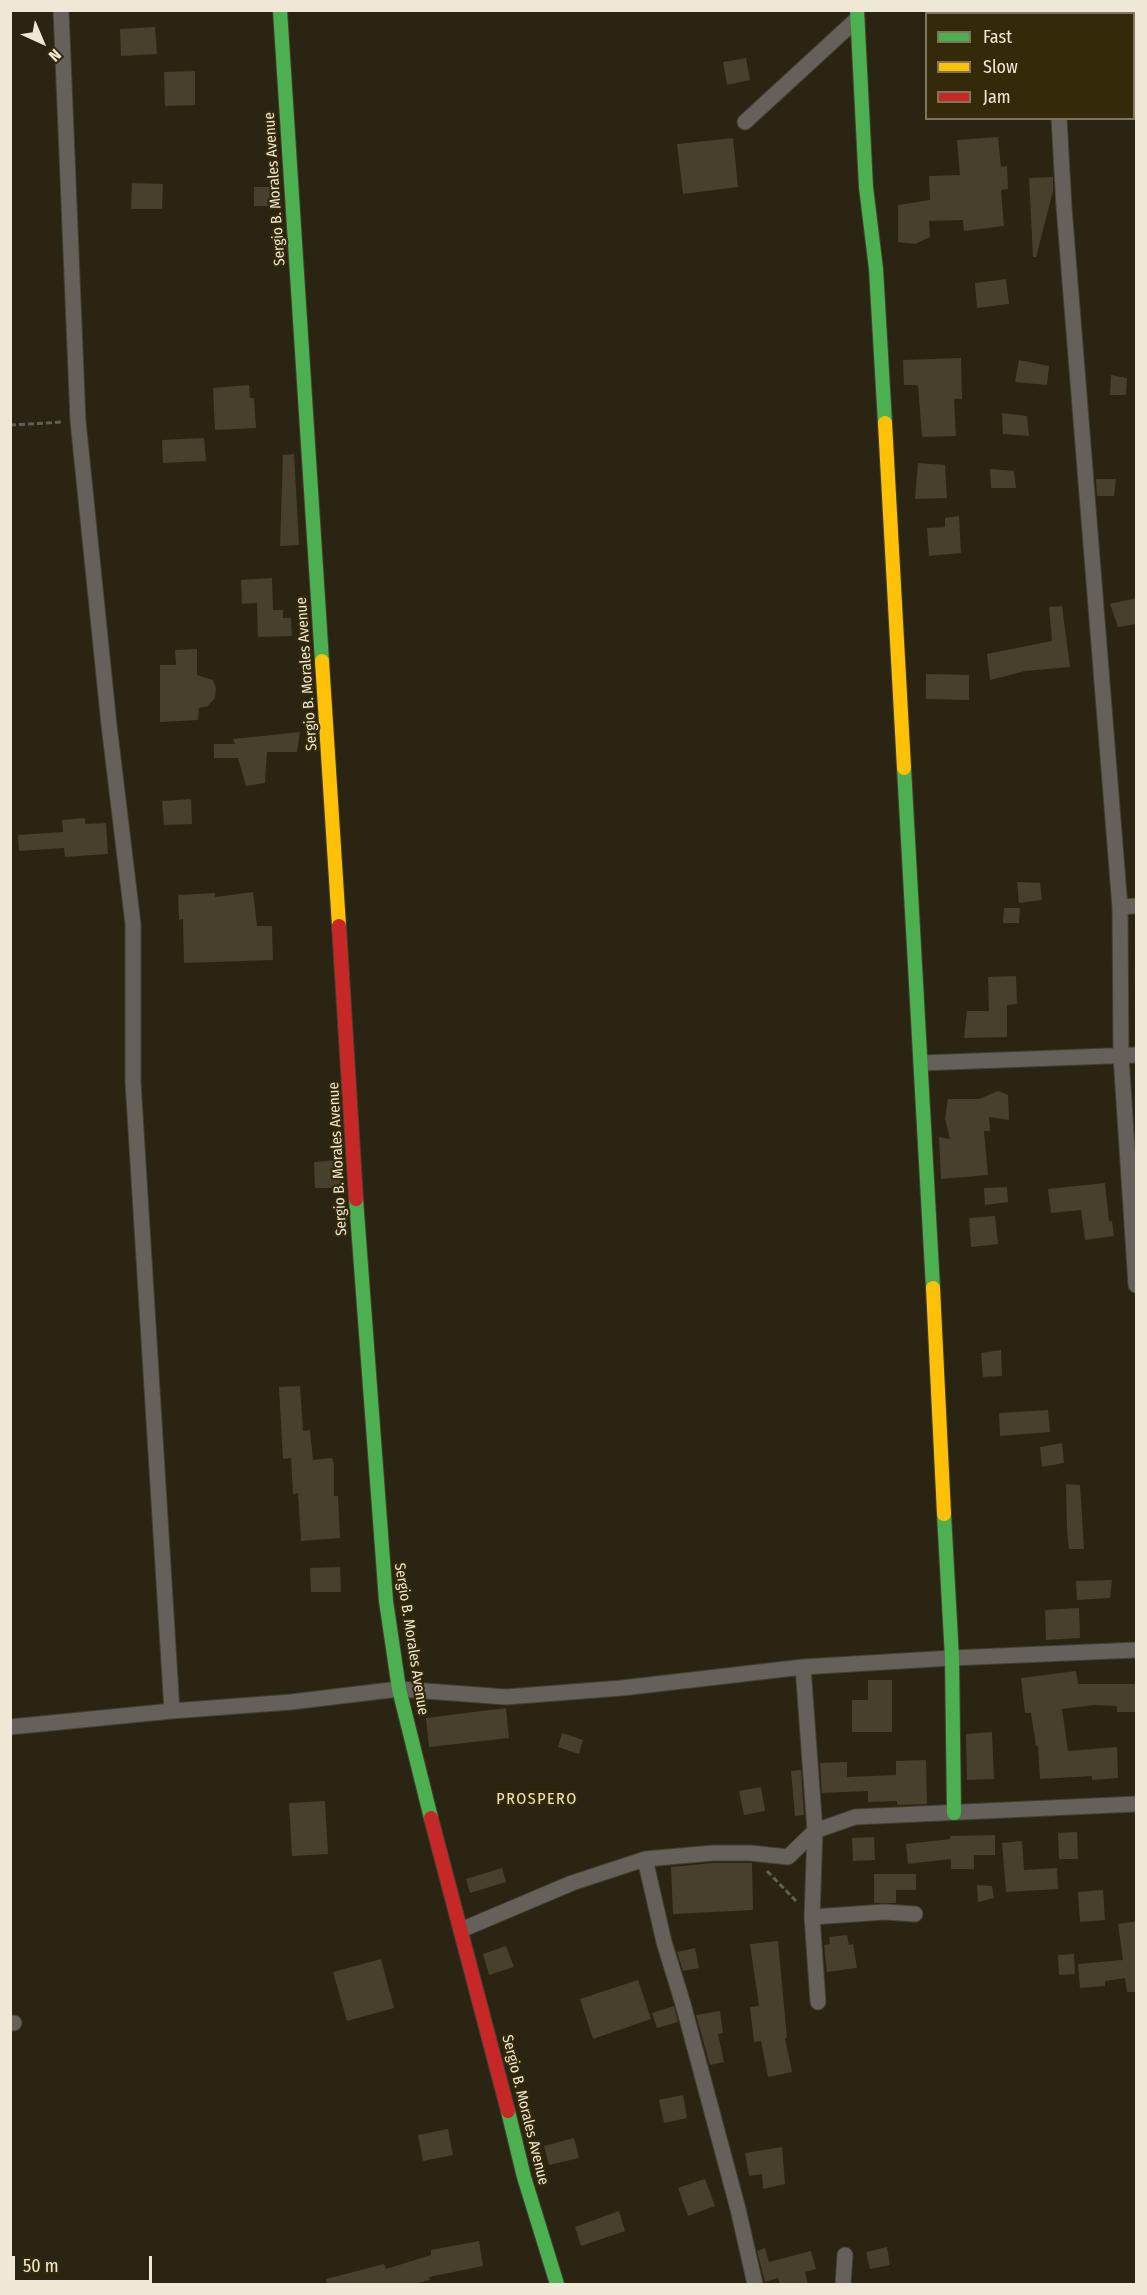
<!DOCTYPE html>
<style>
body{margin:0}
#map{position:relative;width:1147px;height:2295px;overflow:hidden;background:#2a2412;font-family:"Fira Sans Condensed",sans-serif}
canvas{display:block}
.frame{position:absolute;inset:0;border:12px solid #efe8d6;pointer-events:none}
.legend{position:absolute;left:925px;top:12px;width:210px;height:108px;box-sizing:border-box;background:#342908;border:2px solid #7f755a;margin:0;padding:8px 10px;list-style:none;font-size:18px;color:#efe8d6}
.legend li{display:flex;align-items:center;gap:12px;height:30px}
.legend b{width:30px;border:2px solid #7f755a}
.north{position:absolute;left:12px;top:12px;width:60px;height:60px;-webkit-text-stroke:4px #342908;paint-order:stroke;rotate:136deg;font-size:16px;font-weight:700;line-height:24px;text-align:center;color:#efe8d6}
.north::after{content:'';display:block;margin:auto;width:21px;height:27px;background:#efe8d6;clip-path:polygon(50% 0,100% 100%,50% 72%,0 100%)}
.scale{position:absolute;left:12px;top:2256px;width:140px;height:27px;box-sizing:border-box;border:3px solid #efe8d6;border-top:0;padding-left:8px;font-size:18px;line-height:21px;white-space:nowrap;color:#efe8d6;-webkit-text-stroke:4px #342908;paint-order:stroke}
</style>
<div id="map">
<canvas width="1147" height="2295"></canvas>
<div class="frame"></div>
<ul class="legend">
<li><b style="height:8px;background:#4caf50"></b>Fast</li>
<li><b style="height:8px;background:#ffc107"></b>Slow</li>
<li><b style="height:8px;background:#c62828"></b>Jam</li>
</ul>
<div class="north">N</div>
<div class="scale">50 m</div>
</div>
<script>
const g = document.querySelector('canvas').getContext('2d');
g.lineJoin = 'round';
function fillPath(path, color) { g.fillStyle = color; g.fill(path, 'evenodd'); }
const shape = rows => new Path2D(rows.map(r => 'M' + r).join(''));
function strokePath(path, color, width, dash) { g.strokeStyle = color; g.lineWidth = width; g.lineCap = dash ? 'butt' : 'round'; g.setLineDash(dash || []); g.stroke(path); }
function label(font, color, halo, rows, align = 'center') {
  g.font = font + ' "Fira Sans Condensed",sans-serif'; g.lineWidth = 4.5; g.setLineDash([]); g.textBaseline = 'middle'; g.strokeStyle = halo; g.fillStyle = color; for (const [text, x, y, turn = 0] of rows) {
    g.save(); g.translate(x, y); g.rotate((+turn || 0) * Math.PI / 180); g.textAlign = isNaN(turn) ? turn : align; if (halo) g.strokeText(text, 0, 0); g.fillText(text, 0, 0); g.restore();
  }
}
const building = shape([
 [155,27,157,54,121,56,120,29],
 [746,58,750,80,727,85,723,62],
 [195,71,195,105,165,106,164,72],
 [998,137,1001,167,1007,166,1008,189,1001,190,1004,226,964,231,963,220,929,221,930,237,915,244,898,242,898,205,930,200,929,176,960,175,957,140],
 [733,138,738,187,683,194,677,144],
 [1053,177,1053,191,1036,257,1033,257,1029,178],
 [132,183,163,184,162,209,131,209],
 [254,187,273,187,272,206,254,206],
 [1006,279,1009,304,977,308,975,283],
 [961,358,962,399,954,399,956,436,922,437,918,385,904,385,903,360],
 [1019,360,1049,366,1047,385,1015,382],
 [1111,375,1127,378,1126,395,1110,395],
 [249,385,250,398,254,398,256,428,215,430,213,388],
 [1002,413,1027,416,1029,436,1003,434],
 [204,438,206,461,163,463,162,440],
 [294,454,299,545,280,546,283,455],
 [918,463,945,465,947,498,915,499],
 [990,469,1014,471,1016,488,991,488],
 [1096,479,1116,479,1114,496,1097,496],
 [959,516,961,553,929,556,927,528,945,527,945,518],
 [272,578,273,610,283,610,283,618,291,618,292,636,258,637,257,603,242,604,241,580],
 [1137,598,1137,624,1118,627,1110,604],
 [1062,606,1070,667,1025,671,990,680,987,654,1052,641,1049,607],
 [197,649,197,675,213,680,216,688,215,698,208,706,199,708,198,720,160,722,160,665,176,665,175,650],
 [926,674,969,675,969,700,926,699],
 [300,732,297,752,267,752,265,783,246,786,238,758,214,758,214,744,235,744,233,739],
 [191,799,192,824,164,825,162,801],
 [85,818,85,824,106,823,108,854,65,857,64,848,19,851,18,835,63,832,62,820],
 [1017,882,1040,883,1042,900,1019,903],
 [253,892,257,926,272,926,273,960,184,963,183,919,179,920,178,895,215,893,215,897],
 [1004,908,1020,908,1019,923,1003,923],
 [1016,976,1017,1004,1007,1005,1007,1037,964,1038,967,1011,989,1011,988,977],
 [998,1091,1008,1095,1009,1120,989,1117,990,1131,984,1131,988,1175,941,1179,939,1137,950,1139,945,1119,948,1099,979,1099],
 [339,1160,341,1188,315,1188,314,1162],
 [1105,1183,1109,1222,1112,1221,1114,1236,1085,1240,1081,1210,1051,1213,1048,1189],
 [1007,1187,1008,1202,985,1205,984,1188],
 [995,1216,998,1244,971,1247,969,1218],
 [1001,1350,1002,1376,983,1377,981,1353],
 [300,1386,303,1431,310,1430,313,1460,332,1458,334,1464,334,1496,338,1496,340,1538,301,1541,298,1493,293,1494,291,1458,283,1459,279,1387],
 [1048,1410,1050,1432,1000,1436,999,1413],
 [1062,1443,1064,1463,1042,1467,1040,1447],
 [1066,1484,1080,1485,1084,1549,1069,1549,1067,1529],
 [340,1567,341,1592,311,1592,310,1568],
 [1112,1580,1110,1598,1077,1600,1076,1581],
 [1079,1608,1080,1638,1046,1640,1045,1610],
 [1076,1671,1078,1684,1137,1684,1137,1712,1117,1712,1117,1706,1094,1705,1062,1709,1068,1751,1117,1747,1118,1778,1092,1780,1092,1776,1040,1779,1038,1746,1036,1746,1031,1713,1025,1713,1021,1678],
 [868,1680,892,1680,892,1732,852,1732,852,1700,868,1700],
 [506,1708,509,1738,429,1747,426,1718],
 [992,1732,994,1779,967,1780,966,1734],
 [562,1733,583,1740,579,1754,558,1747],
 [926,1760,927,1804,897,1805,897,1801,868,1802,868,1791,822,1793,820,1763,847,1762,847,1777,896,1775,896,1761],
 [801,1770,804,1815,795,1816,791,1771],
 [761,1787,765,1811,744,1815,739,1791],
 [325,1801,328,1854,292,1856,289,1803],
 [1077,1832,1078,1859,1059,1859,1058,1833],
 [995,1835,995,1855,974,1855,974,1869,951,1869,951,1859,908,1864,906,1844,950,1839,950,1836],
 [874,1837,875,1860,853,1861,852,1838],
 [1022,1841,1024,1870,1057,1868,1058,1889,1006,1892,1002,1843],
 [713,1863,752,1863,753,1910,673,1914,671,1867],
 [502,1868,506,1882,470,1893,466,1879],
 [874,1874,916,1874,916,1890,896,1890,896,1903,874,1903],
 [977,1885,992,1886,994,1898,978,1902],
 [1103,1890,1105,1920,1080,1922,1078,1892],
 [1137,1921,1137,1992,1127,1992,1125,1978,1105,1981,1105,1986,1080,1988,1078,1964,1123,1960,1118,1924],
 [847,1935,849,1945,853,1944,857,1968,827,1972,824,1945,830,1944,829,1937],
 [778,1941,787,2038,785,2038,792,2072,768,2077,761,2041,754,2042,750,2007,759,2006,750,1944],
 [506,1946,514,1967,489,1975,483,1954],
 [695,1948,699,1968,683,1971,677,1952],
 [1074,1954,1075,1974,1059,1975,1058,1955],
 [381,1959,394,2008,347,2021,333,1972],
 [638,1980,651,2019,593,2039,580,1999],
 [674,2006,678,2022,657,2028,652,2013],
 [720,2011,723,2033,718,2034,724,2062,710,2065,696,2015],
 [683,2095,687,2118,664,2123,659,2100],
 [448,2129,453,2155,423,2161,418,2135],
 [574,2138,579,2158,549,2165,544,2146],
 [782,2147,785,2184,763,2189,762,2174,749,2176,745,2153],
 [705,2179,715,2206,688,2216,678,2188],
 [619,2211,625,2231,581,2246,575,2227],
 [479,2241,483,2266,429,2277,430,2280,414,2284,327,2284,326,2279,384,2264,386,2269,431,2255,431,2250],
 [887,2247,890,2265,870,2269,866,2252],
 [765,2248,769,2262,811,2251,816,2269,805,2272,808,2284,780,2284,778,2278,765,2282,757,2251]
]);
const path = shape([
 [10,425,63,422],
 [767,1871,796,1901]
]);
const street = shape([
 [61,10,78,421,109,725,133,924,133,1082,172,1711],
 [1053,10,1053,14],
 [1059,118,1064,207,1120,907,1121,1056,1136,1285],
 [745,122,857,19],
 [1120,907,1136,906],
 [921,1063,1136,1055],
 [803,1667,815,1831,812,1917,818,2002],
 [10,1727,172,1711,291,1702,399,1689,506,1697,622,1688,803,1667,952,1658,1136,1650],
 [645,1859,664,1942,683,2004,738,2209,755,2284],
 [812,1917,885,1912,915,1914],
 [461,1930,572,1883,645,1859,713,1853,750,1853,788,1857,815,1831,855,1817,1136,1804],
 [10,2023,14,2023],
 [843,2284,845,2255]
]);
const fast = shape([
 [280,10,322,661],
 [857,10,866,187,876,269,885,423],
 [904,768,933,1288],
 [356,1199,386,1601,399,1689,431,1818],
 [944,1514,952,1658,954,1813],
 [508,2111,524,2177,557,2284]
]);
const slow = shape([
 [885,423,904,768],
 [322,661,339,926],
 [933,1288,944,1514]
]);
const jam = shape([
 [339,926,356,1199],
 [431,1818,508,2111]
]);
const streetNames = [
 ["Sergio B. Morales Avenue",275,189,-94],
 ["Sergio B. Morales Avenue",307,674,-94],
 ["Sergio B. Morales Avenue",338,1159,-93],
 ["Sergio B. Morales Avenue",411,1639,81],
 ["Sergio B. Morales Avenue",525,2110,76]
];
const neighbourhoodNames = [
 ["PROSPERO",537,1800]
];
fillPath(building, '#46402c');
strokePath(street, '#443f2f', 17);
strokePath(fast, '#443f2f', 16);
strokePath(slow, '#443f2f', 16);
strokePath(jam, '#443f2f', 16);
strokePath(path, '#625e54', 3, [6, 3]);
strokePath(street, '#65605a', 15);
strokePath(fast, '#4caf50', 14);
strokePath(slow, '#ffc107', 14);
strokePath(jam, '#c62828', 14);
label('15px', '#efe8d6', '#342908', streetNames);
g.letterSpacing = '1.5px';
label('16px', '#f1e4bf', '#342908', neighbourhoodNames);
g.letterSpacing = '0px';
</script>
